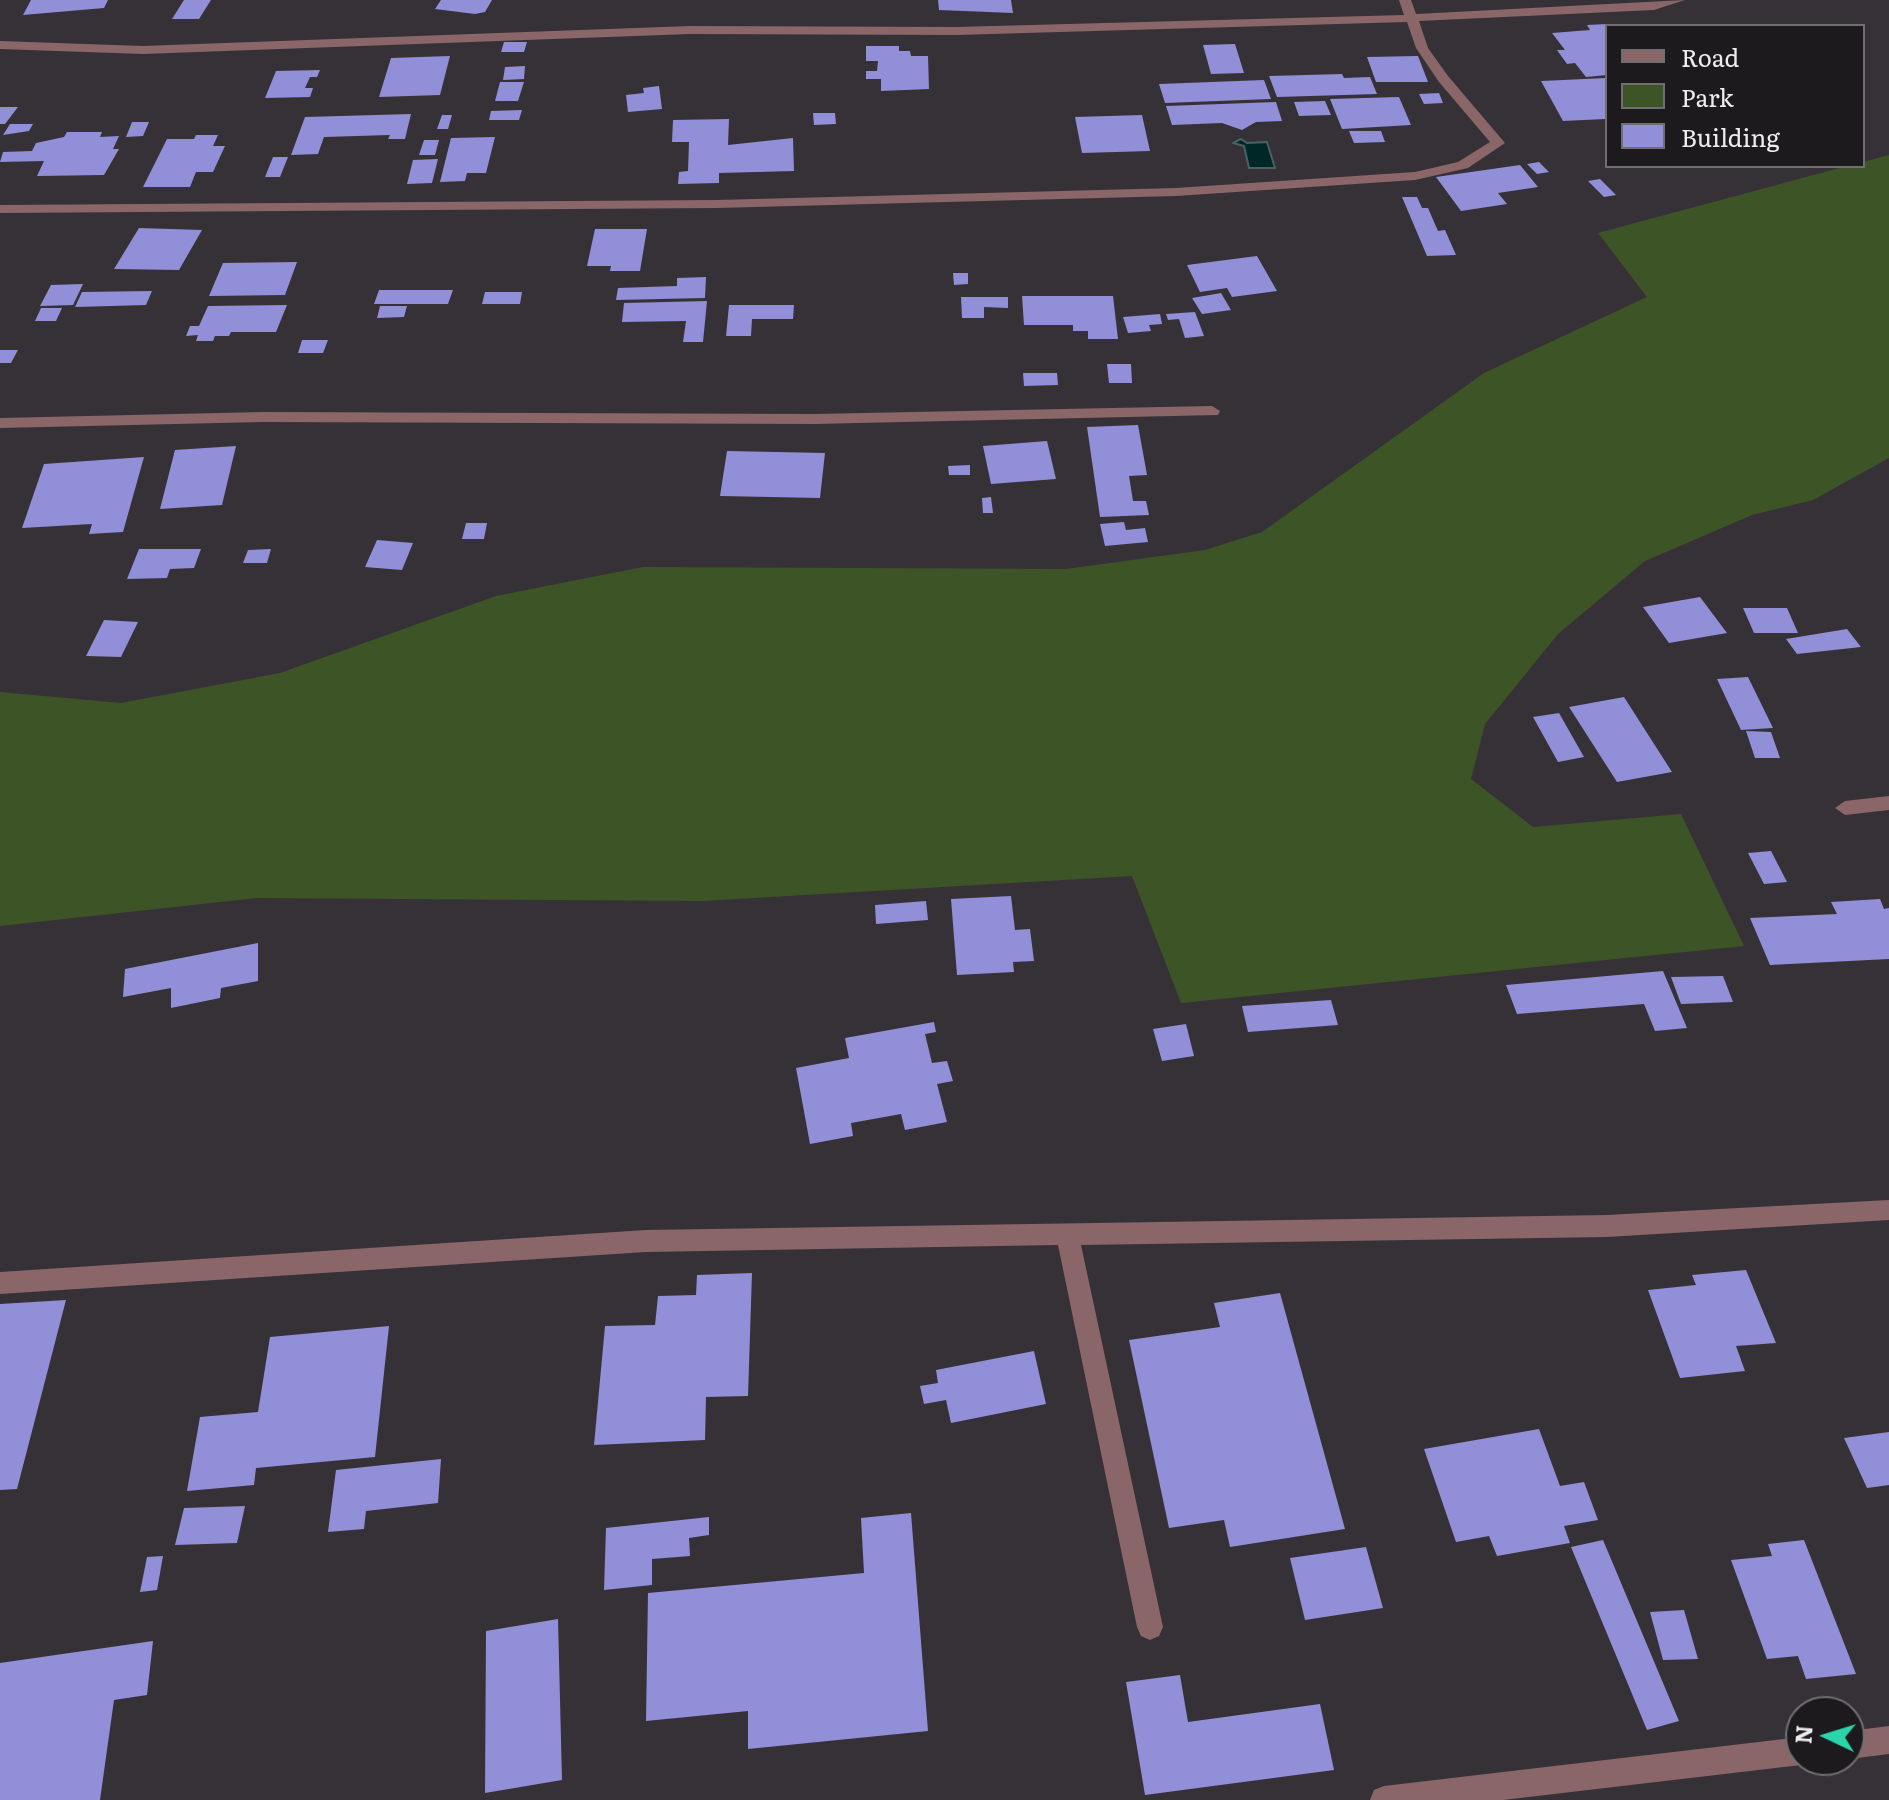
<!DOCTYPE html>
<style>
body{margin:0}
#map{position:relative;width:1889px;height:1800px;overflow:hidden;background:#363137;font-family:Literata,serif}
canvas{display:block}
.legend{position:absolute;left:1605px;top:24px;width:260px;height:144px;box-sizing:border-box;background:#1c1a1d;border:2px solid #706e71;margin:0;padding:10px 14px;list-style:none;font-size:24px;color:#efecf0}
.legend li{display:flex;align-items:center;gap:16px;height:40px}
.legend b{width:40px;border:2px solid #706e71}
.north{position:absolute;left:1785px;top:1696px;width:80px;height:80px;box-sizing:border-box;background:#1c1a1d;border:2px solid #706e71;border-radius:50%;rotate:274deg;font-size:22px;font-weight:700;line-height:32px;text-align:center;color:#efecf0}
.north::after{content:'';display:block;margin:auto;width:28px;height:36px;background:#2ad5ac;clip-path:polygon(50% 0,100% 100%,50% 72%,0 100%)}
</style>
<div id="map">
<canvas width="1889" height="1800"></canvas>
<ul class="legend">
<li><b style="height:10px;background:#8a6668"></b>Road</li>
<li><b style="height:22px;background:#3d5526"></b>Park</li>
<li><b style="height:22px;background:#918fd7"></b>Building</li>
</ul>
<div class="north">N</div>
</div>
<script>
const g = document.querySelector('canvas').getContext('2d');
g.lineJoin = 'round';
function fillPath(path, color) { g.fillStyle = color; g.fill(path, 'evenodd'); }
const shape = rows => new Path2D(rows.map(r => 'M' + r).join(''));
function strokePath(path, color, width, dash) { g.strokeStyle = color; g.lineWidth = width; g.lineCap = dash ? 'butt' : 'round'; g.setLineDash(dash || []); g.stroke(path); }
const green = shape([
 [1889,155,1889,458,1813,500,1752,515,1645,561,1558,634,1485,724,1471,779,1533,827,1681,814,1744,946,1181,1003,1132,876,702,901,257,898,0,926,0,692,121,703,280,673,496,596,643,567,1066,569,1205,550,1262,532,1484,373,1647,297,1598,233,1847,166,1863,166,1863,162]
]);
const water = shape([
 [1241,139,1247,143,1267,142,1275,168,1249,168,1244,146,1233,143,1241,139]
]);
const building = shape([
 [31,0,108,0,104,8,23,15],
 [184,0,211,0,199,19,172,19],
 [441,0,492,0,485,12,475,14,435,9],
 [938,0,1011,0,1013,13,939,10],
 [1607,24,1607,75,1586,77,1575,63,1567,64,1557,50,1565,50,1552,33,1590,30,1587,25],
 [504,42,527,42,524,52,501,52],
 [1235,44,1244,73,1211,74,1203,45],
 [866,46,899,46,899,51,910,51,911,56,928,56,929,89,881,91,881,79,866,79,866,71,877,71,878,61,866,61],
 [450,56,440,95,379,97,391,58],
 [1418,56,1428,82,1376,82,1367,57],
 [525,66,524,79,503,80,505,67],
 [320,70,317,77,310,77,305,88,313,88,310,97,265,98,276,71],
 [1342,74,1344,78,1370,77,1377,94,1277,97,1269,76],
 [1606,78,1605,119,1563,121,1541,81],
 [1264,80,1271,99,1165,103,1159,84],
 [500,82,524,82,518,101,495,101],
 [659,86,662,109,628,112,626,95,644,93,643,88],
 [1439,93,1443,103,1424,104,1419,94],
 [1399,97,1411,125,1342,129,1330,99],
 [1325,101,1331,115,1299,116,1294,102],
 [1276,102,1282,121,1256,122,1242,130,1222,123,1172,125,1166,106],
 [0,107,18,107,5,124,0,124],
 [522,110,519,120,489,120,491,111],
 [813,113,835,113,836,124,814,125],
 [411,114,405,139,388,139,390,135,324,137,318,154,291,155,305,117],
 [442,115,452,115,448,129,437,129],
 [1142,115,1150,151,1082,153,1075,117],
 [729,119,728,145,793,138,794,171,719,173,719,183,678,184,679,172,688,171,689,142,672,142,673,120],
 [132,122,149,122,143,136,126,137],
 [10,124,33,124,29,131,3,135],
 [1349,131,1381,131,1385,142,1354,143],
 [67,132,102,132,100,137,119,136,113,149,119,149,104,175,37,176,44,161,0,162,3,152,32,151,36,143,64,137],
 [196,135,218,135,213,146,225,146,213,172,196,172,190,187,143,187,167,139,194,139],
 [495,137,486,173,467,173,465,181,440,182,451,138],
 [424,140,439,140,435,155,419,155],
 [273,157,288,157,280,177,265,177],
 [438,159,432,183,407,184,413,160],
 [1539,162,1549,172,1537,174,1527,164],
 [1520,165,1538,187,1498,193,1507,204,1461,211,1436,177],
 [1600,179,1616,195,1604,197,1588,181],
 [1402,197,1417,197,1422,208,1428,208,1438,231,1445,230,1456,255,1427,256],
 [139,228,202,230,179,270,114,269],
 [595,229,647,229,640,271,610,271,611,266,587,266],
 [1257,256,1277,291,1232,297,1227,288,1200,292,1187,265],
 [297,262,285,295,209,296,223,263],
 [953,273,968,273,968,284,954,285],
 [706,277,705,298,616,300,618,288,677,286,677,278],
 [83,284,73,305,40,306,51,285],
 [379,290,453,290,448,304,374,304],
 [152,291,146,305,75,307,82,292],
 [485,292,522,292,520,304,482,304],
 [1221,293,1231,310,1202,314,1192,298],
 [1022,296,1113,296,1118,339,1088,339,1088,331,1073,331,1073,325,1024,325],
 [961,297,1008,297,1008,308,984,307,984,318,962,318],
 [707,301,703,342,683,342,686,321,622,322,624,303],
 [287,305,276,332,231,332,229,336,215,336,213,341,196,341,198,335,186,336,190,326,199,326,208,306],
 [729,305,794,305,793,319,752,319,751,336,726,336],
 [380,306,407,306,404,317,377,318],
 [41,308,62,308,56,321,35,321],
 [1195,312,1204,336,1185,338,1179,319,1168,320,1166,314],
 [1160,314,1162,324,1149,325,1151,331,1128,333,1123,317],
 [302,340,328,340,323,353,298,353],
 [0,350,18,350,11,363,0,363],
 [1107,364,1131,364,1132,383,1109,383],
 [1023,373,1057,373,1058,385,1024,386],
 [1138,425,1147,475,1129,476,1133,501,1146,501,1149,515,1100,517,1087,427],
 [1047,441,1056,479,991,484,983,446],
 [236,446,222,505,160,509,175,450],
 [727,451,825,453,820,498,720,496],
 [144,457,123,532,89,534,92,524,22,528,44,464],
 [970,465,970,475,949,475,948,466],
 [991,497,993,513,983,513,982,498],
 [1124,522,1126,530,1145,528,1148,542,1105,546,1100,524],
 [466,523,487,523,484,539,462,539],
 [377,540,413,543,402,570,365,567],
 [139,549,201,549,194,568,170,569,167,578,127,579],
 [271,549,267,563,243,563,248,550],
 [1700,597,1727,633,1669,643,1643,607],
 [1743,608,1787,608,1798,633,1754,633],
 [104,620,138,622,121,657,86,656],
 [1847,629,1861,647,1797,654,1786,639],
 [1748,677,1773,728,1741,730,1717,679],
 [1624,697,1672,772,1617,782,1569,707],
 [1559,713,1584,757,1558,762,1533,717],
 [1746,731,1771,732,1780,758,1755,758],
 [1771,851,1787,882,1764,884,1748,853],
 [1011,896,1015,930,1030,929,1034,961,1013,962,1014,972,957,975,951,899],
 [1880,899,1884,909,1889,908,1889,959,1770,965,1750,918,1837,914,1831,902],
 [926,901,928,920,876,924,875,905],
 [258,943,258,981,221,988,220,998,171,1008,171,988,123,997,125,969],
 [1663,971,1687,1028,1655,1031,1644,1004,1517,1014,1506,985],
 [1723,976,1733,1002,1681,1004,1671,977],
 [1331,1000,1338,1025,1248,1032,1242,1006],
 [934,1022,936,1032,925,1034,932,1063,947,1061,953,1081,937,1084,947,1122,905,1130,901,1114,851,1123,853,1136,810,1144,796,1068,849,1058,845,1038],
 [1186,1024,1194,1056,1162,1061,1153,1029],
 [1746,1270,1776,1343,1736,1346,1745,1371,1680,1378,1648,1290,1696,1285,1692,1275],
 [752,1273,748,1396,706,1397,705,1440,594,1445,605,1326,655,1325,658,1296,696,1295,697,1275],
 [1280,1293,1345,1529,1230,1547,1224,1520,1169,1528,1129,1340,1220,1327,1214,1303],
 [66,1300,17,1489,0,1490,0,1304],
 [389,1326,375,1457,256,1468,254,1485,187,1491,200,1417,258,1412,270,1337],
 [1034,1351,1046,1404,951,1423,946,1400,924,1404,920,1386,938,1383,936,1370],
 [1539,1429,1560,1486,1584,1482,1598,1520,1564,1526,1570,1543,1497,1556,1489,1536,1456,1542,1424,1449],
 [1889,1432,1889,1485,1867,1488,1844,1438],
 [441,1459,438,1503,366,1511,364,1529,328,1532,336,1470],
 [245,1506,237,1543,175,1545,184,1508],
 [911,1513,928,1731,748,1749,748,1711,646,1721,648,1593,864,1573,861,1518],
 [709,1517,709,1535,689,1538,690,1556,652,1559,652,1585,604,1590,606,1528],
 [1603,1540,1679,1721,1647,1730,1571,1547],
 [1804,1540,1856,1674,1806,1679,1798,1656,1767,1659,1731,1560,1772,1556,1768,1544],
 [1366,1547,1383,1608,1305,1620,1290,1558],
 [163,1556,157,1590,140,1592,147,1557],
 [1684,1610,1698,1659,1663,1660,1650,1612],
 [558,1619,562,1780,485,1793,486,1631],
 [153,1641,147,1695,114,1700,100,1800,0,1800,0,1663],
 [1180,1675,1188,1722,1320,1704,1334,1770,1145,1795,1126,1682]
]);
const minor = shape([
 [1399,0,1411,0,1416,14,1685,0,1654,10,1419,21,1428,48,1448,76,1505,143,1468,168,1415,180,1176,196,717,208,0,213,0,205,717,200,1176,188,1415,172,1458,162,1490,142,1439,82,1416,48,1407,22,956,35,690,34,143,54,0,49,0,41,143,46,690,26,956,27,1404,15,1399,0],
 [1212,406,1220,411,1218,415,814,424,263,422,0,428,0,418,263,412,814,414,1212,406],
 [1889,796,1889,810,1845,815,1835,808,1845,801,1889,796],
 [1889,1200,1889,1220,1607,1237,1081,1245,1163,1627,1159,1636,1150,1640,1141,1636,1137,1627,1058,1245,646,1252,0,1294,0,1272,646,1230,1607,1215,1889,1200],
 [1889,1726,1889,1754,1849,1759,1849,1731,1889,1726],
 [1801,1737,1801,1760,1811,1760,1801,1765,1503,1800,1370,1800,1374,1790,1384,1786,1801,1737]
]);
fillPath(green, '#3d5526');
fillPath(water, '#002728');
strokePath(water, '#486264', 2);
fillPath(building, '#918fd7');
fillPath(minor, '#8a6668');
</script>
